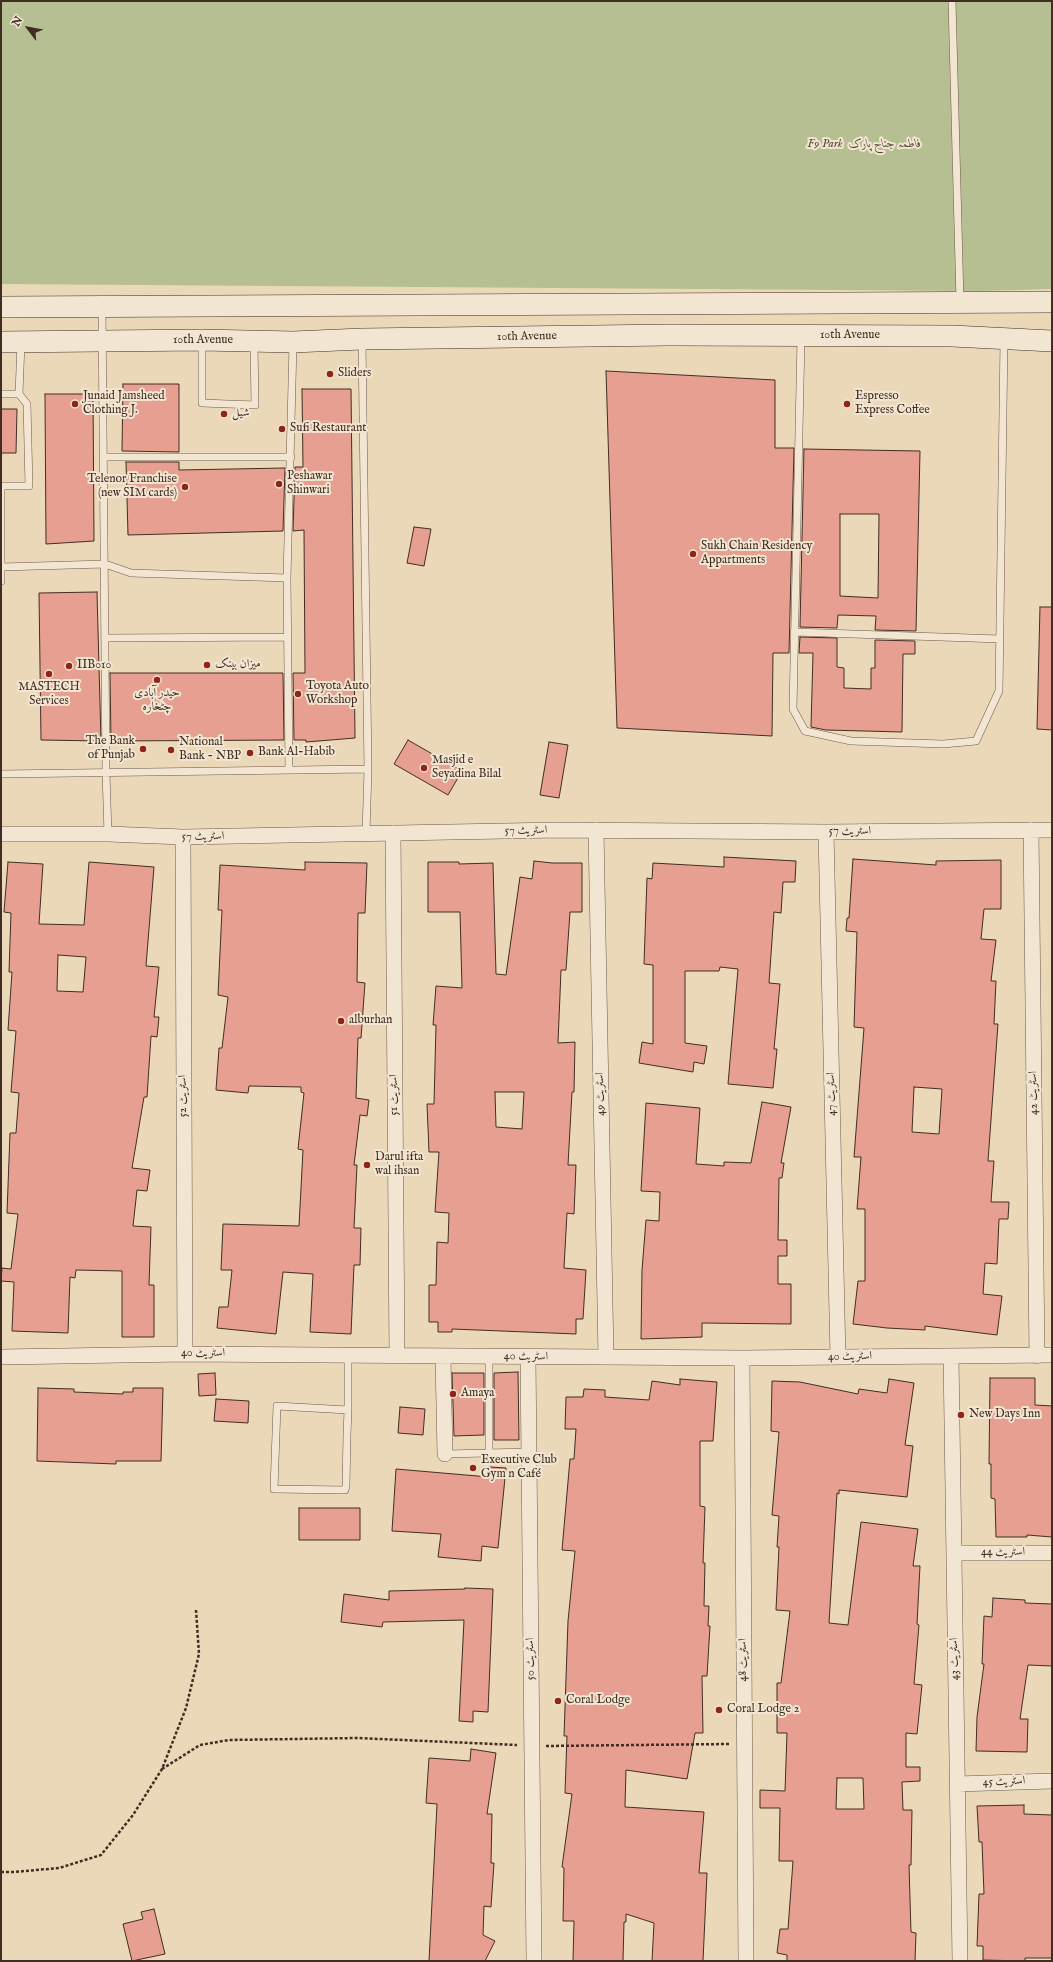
<!DOCTYPE html>
<meta charset="utf-8">
<style>
body{margin:0}
#map{position:relative;width:1053px;height:1962px;overflow:hidden;background:#ebd8b9;font-family:"IM FELL English",serif}
canvas{display:block}
.frame{position:absolute;inset:0;border:2px solid #422d23;pointer-events:none}
.north{position:absolute;left:8px;top:8px;width:40px;height:40px;-webkit-text-stroke:3px #f2e6d2;paint-order:stroke;rotate:302deg;font-size:11px;font-weight:700;line-height:16px;text-align:center;color:#422d23}
.north::after{content:'';display:block;margin:auto;width:14px;height:18px;background:#422d23;clip-path:polygon(50% 0,100% 100%,50% 72%,0 100%)}
</style>
<div id="map">
<canvas width="1053" height="1962"></canvas>
<div class="frame"></div>
<div class="north">N</div>
</div>
<script>
const g = document.querySelector('canvas').getContext('2d');
g.lineJoin = 'round';
function fillPath(path, color) { g.fillStyle = color; g.fill(path, 'evenodd'); }
const shape = rows => new Path2D(rows.map(r => 'M' + r).join(''));
function strokePath(path, color, width, dash) { g.strokeStyle = color; g.lineWidth = width; g.lineCap = dash ? 'butt' : 'round'; g.setLineDash(dash || []); g.stroke(path); }
function label(font, color, halo, rows, align = 'center') {
  g.font = font + ' "IM FELL English",Amiri,serif'; g.lineWidth = 4; g.setLineDash([]); g.textBaseline = 'middle'; g.strokeStyle = halo; g.fillStyle = color; for (const [text, x, y, turn = 0] of rows) {
    g.save(); g.translate(x, y); g.rotate((+turn || 0) * Math.PI / 180); g.textAlign = isNaN(turn) ? turn : align; if (halo) g.strokeText(text, 0, 0); g.fillText(text, 0, 0); g.restore();
  }
}
const green = shape([
 [1,1,1052,1,1052,289,979,291,1,284]
]);
const building = shape([
 [606,371,775,380,775,448,794,448,789,653,773,653,772,736,617,728,606,371],
 [123,384,179,384,179,452,122,451,123,384],
 [302,389,351,389,355,738,306,742,306,740,294,740,293,673,305,673,304,530,293,531,295,467,303,467,302,389],
 [45,394,93,394,94,541,46,544,45,394],
 [1,409,17,409,16,453,1,453,1,409],
 [804,449,920,451,916,631,875,630,876,616,838,615,837,628,800,627,804,449],
 [840,514,879,514,878,598,840,596,840,514],
 [126,462,179,462,179,470,285,468,283,531,128,535,126,462],
 [414,527,431,529,424,566,407,563,414,527],
 [97,592,101,741,41,740,39,593,97,592],
 [1040,607,1052,607,1052,730,1037,729,1040,607],
 [800,637,837,638,837,667,844,668,844,688,871,689,871,668,875,668,875,640,915,641,915,654,903,654,902,732,826,730,811,727,813,653,799,653,800,637],
 [110,673,283,673,284,740,111,741,110,673],
 [408,740,462,771,448,795,394,764,408,740],
 [549,742,568,745,559,798,540,795,549,742],
 [724,857,796,861,795,882,783,882,781,913,774,912,769,983,780,984,774,1049,777,1049,773,1088,728,1084,738,969,720,967,719,971,685,971,685,1043,707,1046,704,1064,694,1062,693,1072,639,1063,642,1042,653,1044,653,965,644,964,647,878,652,879,653,863,724,867,724,857],
 [853,859,936,865,936,861,1001,860,1001,909,984,909,981,939,996,940,991,981,996,981,994,1024,998,1024,988,1161,994,1161,991,1202,1009,1202,1008,1219,999,1219,997,1264,985,1263,983,1294,1002,1296,997,1335,925,1326,925,1330,887,1328,853,1324,858,1281,865,1281,865,1209,857,1209,861,1157,854,1157,864,1028,854,1027,857,932,846,931,847,918,849,918,853,859],
 [914,1087,942,1089,939,1134,912,1132,914,1087],
 [534,861,552,863,582,863,582,912,570,912,566,970,561,970,558,1043,575,1042,574,1092,572,1092,568,1165,576,1165,574,1214,567,1213,564,1268,586,1270,583,1319,576,1319,576,1334,452,1329,452,1332,438,1332,438,1322,429,1322,429,1285,436,1285,437,1242,448,1243,449,1213,435,1212,439,1152,429,1152,427,1104,434,1104,436,1025,433,1025,436,986,462,988,460,912,428,912,428,862,459,862,459,864,493,863,496,974,506,975,520,877,532,879,534,861],
 [495,1092,524,1092,522,1129,496,1127,495,1092],
 [8,862,43,864,39,924,84,925,89,862,154,867,146,966,159,967,154,1017,159,1017,157,1037,151,1036,147,1097,144,1097,132,1168,150,1170,147,1191,137,1190,133,1226,151,1227,149,1285,154,1285,154,1337,122,1337,122,1271,76,1270,75,1278,70,1277,68,1333,12,1331,14,1282,1,1281,2,1268,11,1269,18,1214,7,1213,10,1133,16,1133,19,1093,11,1092,16,1031,8,1030,12,972,9,972,11,913,4,912,8,862],
 [58,955,86,957,83,992,57,991,58,955],
 [305,862,367,863,365,913,358,913,357,982,365,983,361,1038,358,1038,356,1098,369,1100,367,1116,360,1115,354,1165,357,1165,354,1228,361,1228,360,1265,354,1265,351,1334,310,1332,313,1274,283,1272,276,1334,217,1328,219,1307,228,1307,232,1270,221,1270,223,1224,299,1226,303,1150,298,1149,304,1093,301,1092,301,1087,249,1086,248,1093,216,1090,219,1048,222,1048,228,997,218,995,222,910,218,910,220,865,305,870,305,862],
 [762,1102,791,1107,781,1163,784,1163,782,1178,779,1178,778,1240,787,1240,787,1256,778,1256,778,1284,791,1284,791,1324,702,1323,702,1337,641,1339,642,1270,646,1220,659,1221,660,1192,641,1191,646,1103,700,1108,696,1164,724,1166,724,1162,751,1163,762,1102],
 [518,1372,519,1440,494,1440,494,1373,518,1372],
 [215,1373,216,1395,199,1396,198,1374,215,1373],
 [452,1373,484,1373,484,1435,454,1436,452,1373],
 [990,1378,1035,1378,1035,1405,1052,1406,1052,1537,1027,1535,1027,1537,996,1537,995,1499,991,1498,991,1464,989,1464,990,1378],
 [680,1379,717,1382,713,1441,700,1441,700,1506,705,1507,703,1563,705,1563,704,1606,709,1606,708,1626,710,1626,707,1676,702,1676,703,1733,695,1733,687,1779,626,1770,625,1807,704,1812,699,1873,707,1873,703,1961,652,1961,654,1923,626,1914,626,1922,624,1922,623,1961,573,1961,574,1921,563,1921,564,1868,562,1867,572,1794,565,1793,567,1736,564,1736,568,1621,575,1551,562,1550,570,1459,574,1459,576,1429,565,1429,566,1397,583,1397,584,1389,605,1390,605,1397,649,1400,652,1381,680,1385,680,1379],
 [889,1379,914,1383,905,1445,913,1446,907,1497,839,1490,839,1494,837,1493,829,1623,848,1625,861,1522,918,1529,913,1566,920,1566,917,1624,919,1625,914,1684,922,1685,917,1734,906,1733,906,1767,920,1767,920,1781,902,1782,903,1810,912,1810,911,1865,909,1865,911,1932,916,1933,915,1961,787,1961,787,1955,777,1953,780,1929,788,1929,793,1861,779,1861,780,1808,760,1808,760,1790,785,1791,787,1733,777,1733,777,1683,781,1683,790,1611,776,1610,779,1547,777,1547,779,1516,772,1515,779,1432,771,1431,772,1381,800,1382,858,1394,859,1389,887,1393,889,1379],
 [837,1778,863,1778,864,1809,836,1809,837,1778],
 [38,1388,74,1389,74,1392,123,1394,123,1392,133,1392,133,1388,163,1388,161,1461,116,1461,116,1464,37,1461,38,1388],
 [216,1399,249,1401,248,1423,214,1421,216,1399],
 [400,1407,425,1409,423,1435,398,1433,400,1407],
 [490,1467,506,1468,498,1548,482,1546,481,1561,438,1557,441,1534,392,1531,396,1469,489,1477,490,1467],
 [299,1508,360,1508,360,1540,299,1540,299,1508],
 [465,1588,493,1589,488,1712,473,1711,473,1722,459,1721,464,1620,383,1622,382,1627,341,1622,344,1594,389,1600,389,1591,465,1589,465,1588],
 [993,1598,1025,1600,1025,1603,1052,1604,1052,1666,1028,1665,1020,1719,1028,1719,1027,1752,976,1751,977,1717,984,1664,982,1664,984,1616,992,1617,993,1598],
 [471,1749,496,1753,487,1814,492,1814,491,1863,494,1863,491,1907,484,1906,483,1935,495,1941,485,1961,429,1961,437,1804,426,1803,429,1758,470,1761,471,1749],
 [1024,1805,1024,1814,1052,1815,1052,1958,1025,1958,1025,1961,983,1960,983,1946,977,1946,979,1894,984,1894,982,1842,979,1842,977,1806,1024,1805],
 [154,1909,165,1954,132,1961,123,1924,143,1919,141,1912,154,1909]
]);
const path = shape([
 [546,1746,729,1744],
 [162,1769,200,1745,229,1740,357,1738,517,1745],
 [1,1872,14,1872,59,1868,101,1855,133,1815,162,1769,186,1708,199,1654,196,1610]
]);
const lane = shape([
 [952,1,960,301],
 [102,309,106,773,108,834],
 [801,338,793,709,805,731,851,741,943,744,976,741,999,691,1004,340],
 [202,341,202,403,255,405,254,343],
 [362,342,368,769,366,833],
 [1,394,19,394,21,343],
 [104,457,291,457],
 [1,486,29,486,27,404,19,394],
 [2,567,105,564,131,573,287,578,289,770],
 [287,578,293,344],
 [1,581,1,486],
 [794,632,1000,639],
 [106,638,288,637],
 [1,774,368,769],
 [348,1410,277,1406,274,1489,345,1490,346,1486,347,1435,348,1410,348,1356],
 [489,1453,489,1356],
 [445,1454,529,1452]
]);
const street = shape([
 [596,830,606,1357],
 [1031,830,1037,1356],
 [826,832,838,1357],
 [393,833,397,1356],
 [1,834,108,834,183,837,558,830,826,832,1052,830],
 [183,837,185,1354],
 [951,1356,960,1961],
 [1,1357,185,1354,742,1358,1052,1355],
 [443,1357,445,1454],
 [528,1357,534,1961],
 [742,1358,746,1961],
 [954,1553,1052,1553],
 [957,1784,1052,1781]
]);
const secondary = shape([
 [1,307,1052,302],
 [1,342,202,340,293,342,362,339,669,335,952,336,1052,341]
]);
const markers = [
 [330,374,4,"#8f2418"],
 [75,404,4,"#8f2418"],
 [847,404,4,"#8f2418"],
 [224,414,4,"#8f2418"],
 [282,429,4,"#8f2418"],
 [279,484,4,"#8f2418"],
 [185,487,4,"#8f2418"],
 [693,554,4,"#8f2418"],
 [207,665,4,"#8f2418"],
 [69,666,4,"#8f2418"],
 [49,674,4,"#8f2418"],
 [157,680,4,"#8f2418"],
 [298,694,4,"#8f2418"],
 [143,749,4,"#8f2418"],
 [171,750,4,"#8f2418"],
 [250,753,4,"#8f2418"],
 [424,768,4,"#8f2418"],
 [341,1021,4,"#8f2418"],
 [367,1165,4,"#8f2418"],
 [453,1394,4,"#8f2418"],
 [961,1415,4,"#8f2418"],
 [473,1468,4,"#8f2418"],
 [558,1701,4,"#8f2418"],
 [719,1710,4,"#8f2418"]
];
const parkNames = [
 ["F9 Park",825,145],
 ["فاطمہ جناح پارک",885,145]
];
const streetNames = [
 ["10th Avenue",850,336],
 ["10th Avenue",527,337,-1],
 ["10th Avenue",203,341],
 ["اسٹریٹ 57",526,831,-1],
 ["اسٹریٹ 57",850,832],
 ["اسٹریٹ 57",203,837,-1],
 ["اسٹریٹ 42",1034,1093,-91],
 ["اسٹریٹ 49",601,1094,-91],
 ["اسٹریٹ 47",832,1094,-91],
 ["اسٹریٹ 51",395,1095,-90],
 ["اسٹریٹ 52",184,1096,-90],
 ["اسٹریٹ 40",203,1354],
 ["اسٹریٹ 40",526,1357,1],
 ["اسٹریٹ 40",850,1357,-1],
 ["اسٹریٹ 44",1003,1553],
 ["اسٹریٹ 50",531,1659,-91],
 ["اسٹریٹ 43",955,1659,-91],
 ["اسٹریٹ 48",744,1660,-90],
 ["اسٹریٹ 45",1004,1782,-2]
];
const poiNames = [
 ["Sliders",338,374],
 ["Junaid Jamsheed",83,397],
 ["Clothing J.",83,411],
 ["Espresso",855,397],
 ["Express Coffee",855,411],
 ["شیل",232,414],
 ["Sufi Restaurant",290,429],
 ["Peshawar",287,477],
 ["Shinwari",287,491],
 ["Telenor Franchise",177,480,"right"],
 ["(new SIM cards)",177,494,"right"],
 ["Sukh Chain Residency",701,547],
 ["Appartments",701,561],
 ["میزان بینک",215,665],
 ["IIB010",77,666],
 ["Toyota Auto",306,687],
 ["Workshop",306,701],
 ["MASTECH",49,688,"center"],
 ["Services",49,702,"center"],
 ["حیدر آبادی",157,694,"center"],
 ["چٹخارہ",157,708,"center"],
 ["The Bank",135,742,"right"],
 ["of Punjab",135,756,"right"],
 ["National",179,743],
 ["Bank - NBP",179,757],
 ["Bank Al-Habib",258,753],
 ["Masjid e",432,761],
 ["Seyadina Bilal",432,775],
 ["alburhan",349,1021],
 ["Darul ifta",375,1158],
 ["wal ihsan",375,1172],
 ["Amaya",461,1394],
 ["New Days Inn",969,1415],
 ["Executive Club",481,1461],
 ["Gym n Café",481,1475],
 ["Coral Lodge",566,1701],
 ["Coral Lodge 2",727,1710]
];
fillPath(green, '#b5bf91');
fillPath(building, '#e69f91');
strokePath(building, '#422d23', 1);
strokePath(lane, '#6c5848', 8);
strokePath(street, '#6c5848', 16);
strokePath(secondary, '#422d23', 22);
strokePath(path, '#422d23', 2.5, [3, 2]);
strokePath(lane, '#f2e6d2', 7);
strokePath(street, '#f2e6d2', 15);
strokePath(secondary, '#f2e6d2', 21);
for (const [x, y, r, color] of markers) { const dot = new Path2D(); dot.arc(x, y, r, 0, 2 * Math.PI); g.fillStyle = color; g.fill(dot); strokePath(dot, '#f2e6d2', 1.5); }
label('italic 12px', '#594a39', '#f2e6d2', parkNames);
label('12px', '#422d23', '#f2e6d2', streetNames);
label('12px', '#422d23', '#f2e6d2', poiNames, 'left');
</script>
